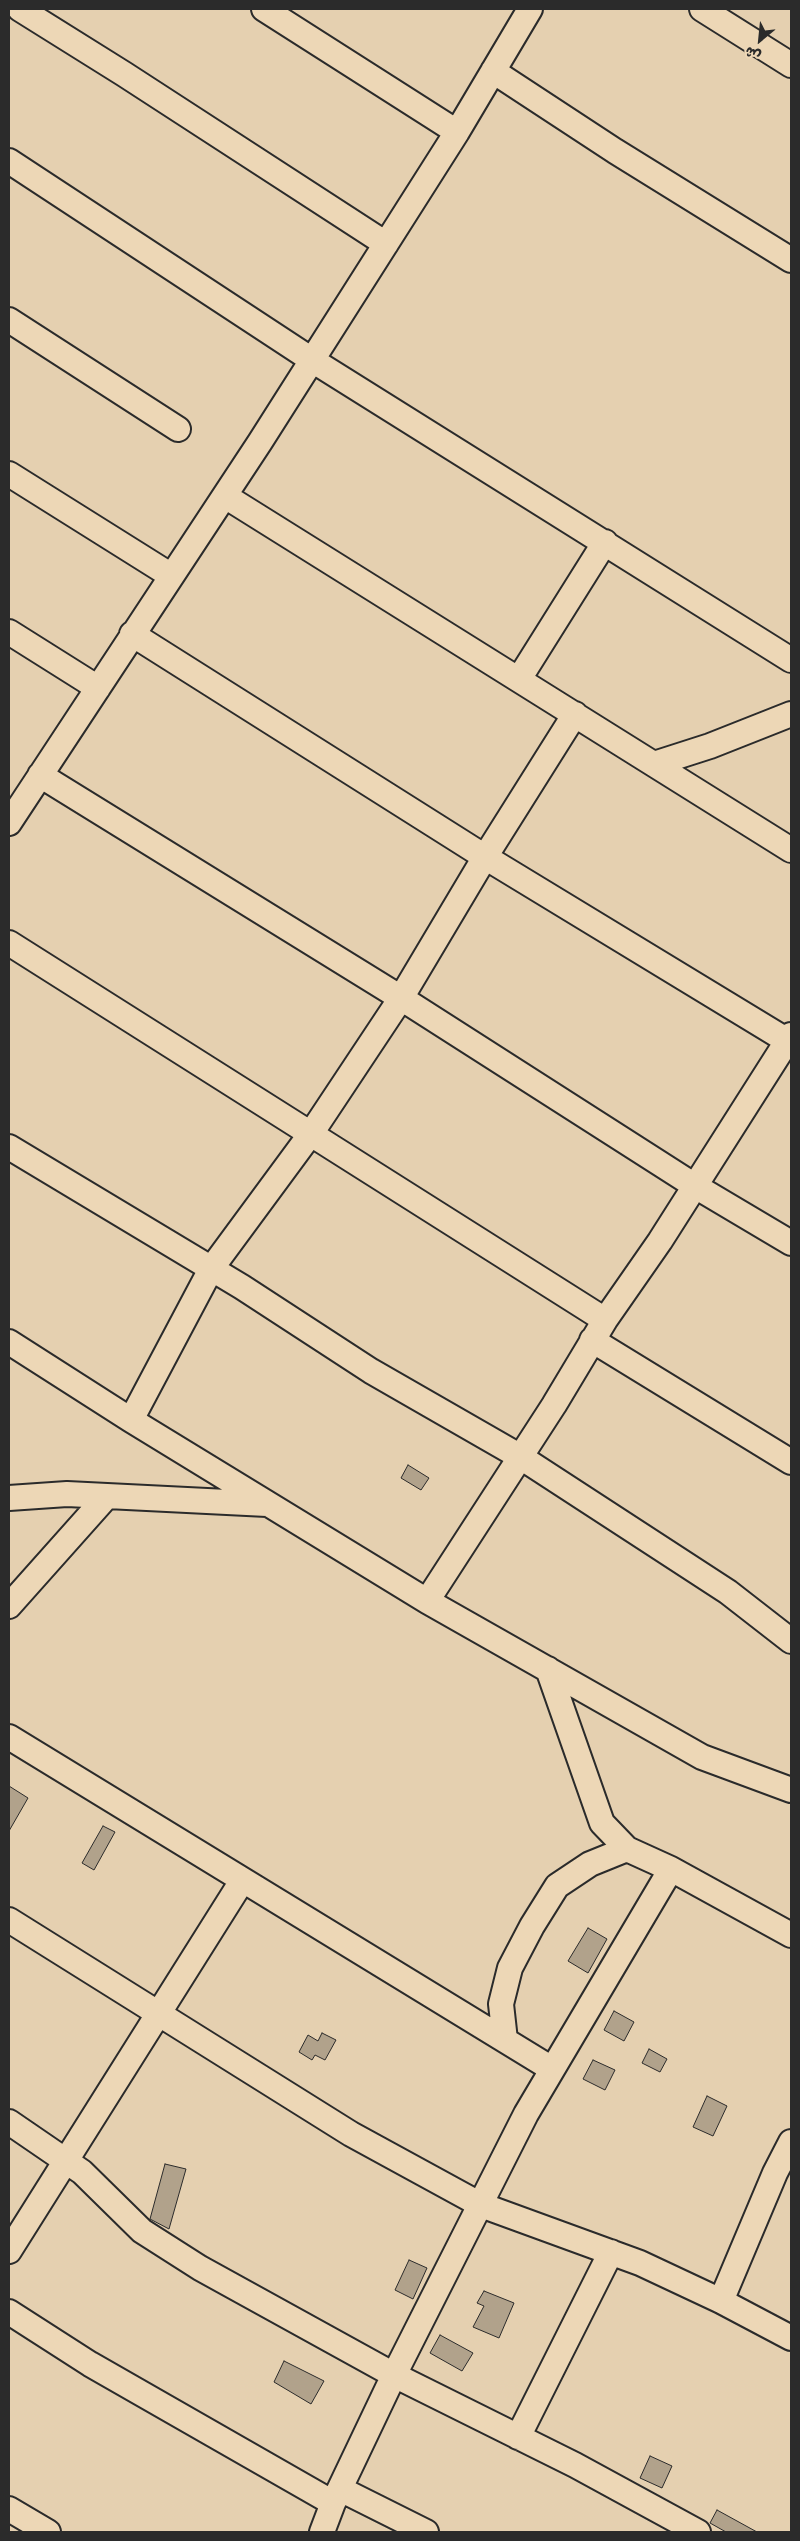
<!DOCTYPE html>
<meta charset="utf-8">
<style>
body{margin:0}
#map{position:relative;width:800px;height:2541px;overflow:hidden;background:#e5d0b0;font-family:Caveat,"Playpen Sans Arabic",sans-serif}
canvas{display:block}
.frame{position:absolute;inset:0;border:10px solid #2b2b2b;pointer-events:none}
.north{position:absolute;left:735px;top:15px;width:50px;height:50px;-webkit-text-stroke:4px #edd7b6;paint-order:stroke;rotate:208deg;font-size:14px;font-weight:700;line-height:20px;text-align:center;color:#2b2b2b}
.north::after{content:'';display:block;margin:auto;width:18px;height:22px;background:#2b2b2b;clip-path:polygon(50% 0,100% 100%,50% 72%,0 100%)}
</style>
<div id="map">
<canvas width="800" height="2541"></canvas>
<div class="frame"></div>
<div class="north">ش</div>
</div>
<script>
const g = document.querySelector('canvas').getContext('2d');
g.lineJoin = 'round';
function fillPath(path, color) { g.fillStyle = color; g.fill(path, 'evenodd'); }
const shape = rows => new Path2D(rows.map(r => 'M' + r).join(''));
function strokePath(path, color, width, dash) { g.strokeStyle = color; g.lineWidth = width; g.lineCap = dash ? 'butt' : 'round'; g.setLineDash(dash || []); g.stroke(path); }
const building = shape([
 [408,1465,429,1478,421,1490,401,1478,408,1465],
 [9,1786,28,1798,9,1831,9,1786],
 [103,1826,115,1832,94,1870,82,1863,103,1826],
 [588,1928,607,1939,588,1973,568,1961,588,1928],
 [614,2011,634,2022,624,2041,604,2030,614,2011],
 [322,2033,336,2040,325,2060,315,2055,312,2060,299,2052,308,2035,318,2041,322,2033],
 [649,2049,667,2059,660,2072,642,2063,649,2049],
 [593,2060,615,2070,605,2090,583,2079,593,2060],
 [707,2096,727,2106,713,2136,693,2127,707,2096],
 [165,2164,186,2169,169,2229,150,2219,165,2164],
 [409,2260,427,2268,413,2299,395,2290,409,2260],
 [484,2291,514,2303,499,2338,473,2327,484,2306,477,2303,484,2291],
 [440,2335,473,2353,462,2371,430,2353,440,2335],
 [284,2361,324,2381,311,2404,274,2382,284,2361],
 [650,2456,672,2466,662,2488,640,2478,650,2456],
 [717,2510,757,2532,726,2532,710,2523,717,2510]
]);
const minor = shape([
 [20,9,124,74,386,244],
 [264,9,457,132],
 [702,9,791,65],
 [493,71,615,151,791,260],
 [9,161,312,360,791,660],
 [9,320,178,429],
 [9,474,170,575],
 [225,496,791,850],
 [9,632,98,688],
 [132,634,485,857,791,1043],
 [519,679,605,542],
 [654,764,710,746,791,714],
 [40,775,401,998,695,1186,791,1243],
 [9,823,260,442,457,132,530,9],
 [9,943,605,1320],
 [9,1147,242,1287,371,1371,519,1456,728,1592,791,1641],
 [592,1340,791,1462],
 [9,1342,131,1420,427,1601,702,1757,791,1790],
 [131,1420,211,1269,312,1132,401,998,485,857,575,714],
 [9,1498,67,1494,267,1504],
 [427,1601,554,1405,605,1320,660,1241,791,1035],
 [9,1606,107,1496],
 [548,1669,602,1823,627,1849,671,1869,791,1935],
 [9,1737,552,2069],
 [9,1920,351,2134,481,2205,640,2263,721,2301,791,2338],
 [505,2040,501,2004,510,1968,532,1926,557,1886,590,1864,627,1849],
 [9,2122,82,2172,142,2231,200,2268,394,2375,575,2465,698,2532],
 [9,2251,242,1881],
 [721,2301,775,2173,791,2142],
 [9,2312,90,2364,333,2503,322,2532],
 [518,2437,611,2252],
 [340,2489,426,2532],
 [333,2503,394,2375,526,2114,671,1869],
 [9,2509,48,2532]
]);
fillPath(building, '#b1a28b');
strokePath(building, '#2b2b2b', 1);
strokePath(minor, '#2b2b2b', 28);
strokePath(minor, '#edd7b6', 24);
</script>
